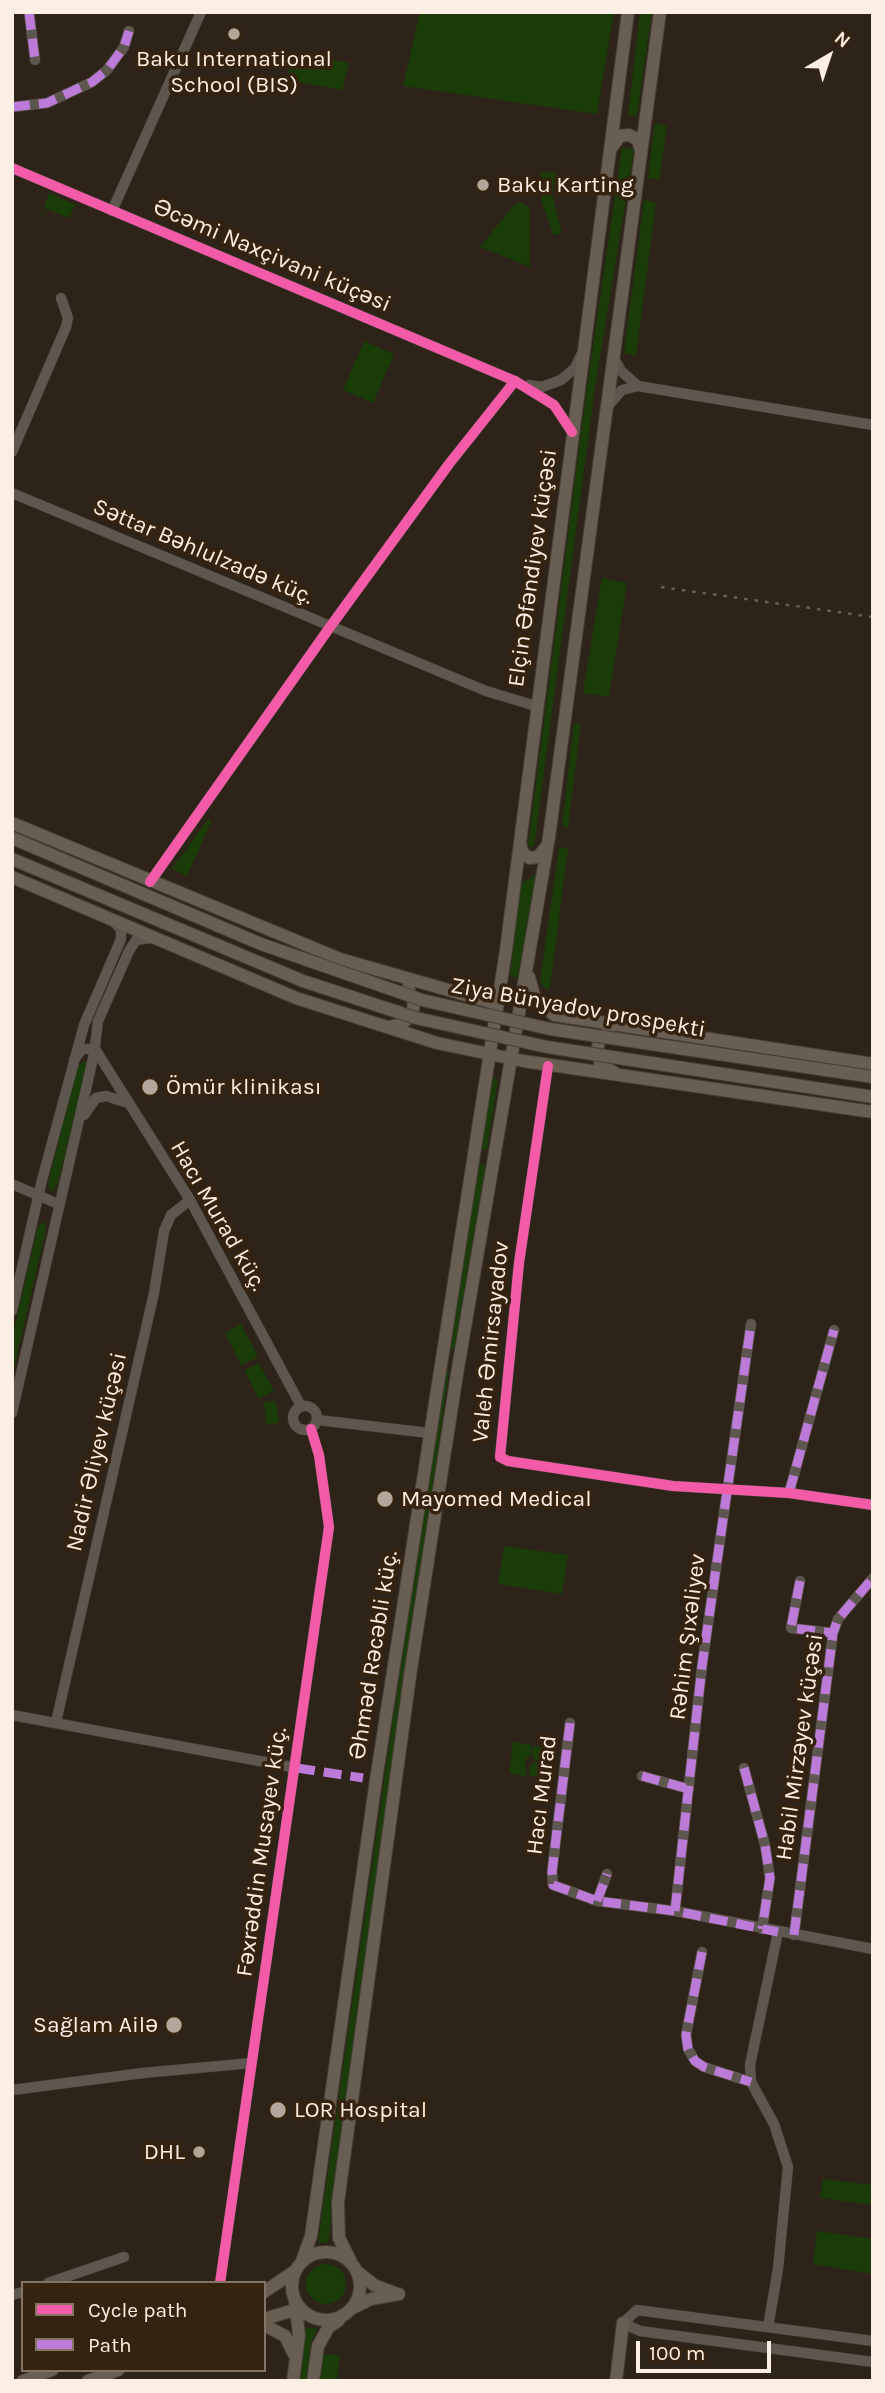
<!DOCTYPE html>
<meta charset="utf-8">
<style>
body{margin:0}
#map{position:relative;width:885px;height:2393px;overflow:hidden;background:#2d2318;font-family:Karla,sans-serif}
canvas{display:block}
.frame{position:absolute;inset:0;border:14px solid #fbeee2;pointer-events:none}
.legend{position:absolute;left:21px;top:2281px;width:245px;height:91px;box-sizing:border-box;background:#352310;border:2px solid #847464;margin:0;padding:9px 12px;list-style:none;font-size:21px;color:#fbeee2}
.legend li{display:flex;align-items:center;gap:14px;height:35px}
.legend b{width:35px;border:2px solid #847464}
.north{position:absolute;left:794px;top:21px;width:70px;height:70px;-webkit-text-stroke:5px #352310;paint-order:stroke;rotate:39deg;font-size:19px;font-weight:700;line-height:28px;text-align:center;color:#fbeee2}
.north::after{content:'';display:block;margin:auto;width:24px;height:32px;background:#fbeee2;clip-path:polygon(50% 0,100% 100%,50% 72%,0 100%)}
.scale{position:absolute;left:636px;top:2341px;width:135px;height:32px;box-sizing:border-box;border:4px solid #fbeee2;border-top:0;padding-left:9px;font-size:21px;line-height:24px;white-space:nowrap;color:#fbeee2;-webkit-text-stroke:5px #352310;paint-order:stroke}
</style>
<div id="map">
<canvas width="885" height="2393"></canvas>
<div class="frame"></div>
<ul class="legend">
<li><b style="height:9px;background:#f35aa7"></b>Cycle path</li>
<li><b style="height:9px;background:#bd7bd9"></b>Path</li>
</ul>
<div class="north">N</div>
<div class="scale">100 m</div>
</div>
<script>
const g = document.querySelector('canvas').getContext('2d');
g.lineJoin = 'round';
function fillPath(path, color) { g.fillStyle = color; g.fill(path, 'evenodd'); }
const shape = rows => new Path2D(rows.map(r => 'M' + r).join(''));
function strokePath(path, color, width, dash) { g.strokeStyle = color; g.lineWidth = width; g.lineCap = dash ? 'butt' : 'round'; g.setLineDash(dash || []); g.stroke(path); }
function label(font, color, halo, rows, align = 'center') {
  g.font = font + ' Karla,sans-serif'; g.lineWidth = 7; g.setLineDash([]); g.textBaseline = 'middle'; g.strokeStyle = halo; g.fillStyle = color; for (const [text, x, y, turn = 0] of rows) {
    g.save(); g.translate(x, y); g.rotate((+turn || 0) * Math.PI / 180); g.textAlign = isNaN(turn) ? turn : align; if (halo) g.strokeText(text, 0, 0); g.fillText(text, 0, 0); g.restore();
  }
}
const green = shape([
 [420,12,614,12,597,114,403,86],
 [640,12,652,12,637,116,628,115],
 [292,51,349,63,342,90,287,80],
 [655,123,667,126,659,180,648,178],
 [622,148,634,149,595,388,534,847,528,846,587,387],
 [541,172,556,173,552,194,562,233,554,236,542,203],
 [49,193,75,205,69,218,45,208,37,228],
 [644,200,656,203,636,356,624,353],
 [521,202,530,208,530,267,480,247,515,204],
 [364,341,394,354,373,403,343,390],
 [602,578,627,583,609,697,583,693],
 [574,723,581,724,568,828,562,826],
 [208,819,211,822,187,876,172,869],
 [559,848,568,848,550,989,544,988,540,980],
 [536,874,518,978,510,976,521,884],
 [89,1059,57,1186,51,1192,48,1184,77,1066],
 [492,1078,498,1079,487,1150,480,1149],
 [479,1164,486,1165,454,1350,447,1349],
 [44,1221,46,1229,12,1377,12,1338,38,1227],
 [241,1324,258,1357,241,1365,225,1333],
 [259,1363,274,1391,259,1399,244,1371],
 [443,1370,449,1371,328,2243,318,2242],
 [276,1401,279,1423,266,1424,264,1402],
 [504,1546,568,1555,562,1594,498,1584],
 [513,1742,532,1745,530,1756,525,1760,526,1776,509,1773,511,1758,517,1758,511,1757],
 [533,1746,551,1749,549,1763,535,1760,532,1756],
 [534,1762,548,1764,546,1778,529,1775,530,1765],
 [823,2179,873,2185,873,2205,820,2198],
 [817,2231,873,2239,873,2274,813,2264],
 '306 2284a20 20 0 1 1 40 0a20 20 0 1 1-40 0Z',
 [305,2327,318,2329,311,2342,306,2381,298,2381],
 [330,2354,340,2356,337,2381,319,2381,322,2355]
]);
const minor = shape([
 [29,12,35,60],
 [12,107,47,103,92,82,107,70,124,47,129,31],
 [12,168,515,381,554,405,572,432],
 [112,211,201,12],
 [614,358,621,371,638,386],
 [529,385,542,387,561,380,575,368,581,355],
 [608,406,622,390,638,386,873,425],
 [12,452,66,327,68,318,61,298],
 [12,493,486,691,536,706],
 [150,882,330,627,449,464,515,381],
 [74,1060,82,1049,95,1049,190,1200,301,1406],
 [548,1066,519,1263,500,1457,508,1461,673,1486,789,1493,873,1505],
 [84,1115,96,1098,106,1096,128,1103],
 [12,1184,58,1204],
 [12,1311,42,1180,84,1025,121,939,121,929,114,922],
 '293 1418a12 12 0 1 1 24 0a12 12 0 1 1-24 0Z',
 [12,1413,94,1054,98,1021,129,951,136,940,151,938],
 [318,1420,429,1433],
 [789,1493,834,1330],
 [800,1581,791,1628,833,1633],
 [12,1715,297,1768],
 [56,1722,154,1293,164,1231,171,1215,190,1200],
 [570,1723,552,1872,553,1885,597,1901,675,1911,873,1949],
 [744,1768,765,1845,770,1878,762,1929],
 [642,1776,689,1789],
 [597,1901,607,1874],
 [675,1911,702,1666,751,1324],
 [794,1935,833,1633,838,1619,873,1578],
 [702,1952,686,2035,688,2049,695,2061,704,2067,751,2082],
 [12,2090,143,2073,252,2063],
 [48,2283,124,2257],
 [220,2283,329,1527,319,1455,311,1429],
 [12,2295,23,2292],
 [768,2327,778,2269,788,2167,774,2124,751,2082,750,2065,778,1932],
 [873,2341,637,2310,623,2323,640,2331,873,2362]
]);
const major = shape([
 [612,147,620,136,629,135,638,140,641,151],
 [12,823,340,959,497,1004],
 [12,838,66,861],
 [520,842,522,852,529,858,538,857,546,847],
 [12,859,60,879],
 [12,877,296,998,437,1043,523,1061,873,1112],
 [529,977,535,999,554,1015,873,1064],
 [389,1027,402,1024,412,1014,414,1003,408,988],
 [609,1032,600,1038,597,1051,601,1065,615,1073],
 '292 2286a34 34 0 1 1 68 0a34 34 0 1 1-68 0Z',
 [302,2261,311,2236,376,1780,506,950,628,12],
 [351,2262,339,2238,338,2202,411,1669,458,1368,549,837,660,12],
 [359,2273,374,2285,395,2293],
 [264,2292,295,2271],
 [353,2308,371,2299,399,2294],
 [264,2319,291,2311,304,2314],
 [264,2325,285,2336,294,2354],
 [23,2381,52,2370],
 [88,2381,118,2370],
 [293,2381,299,2335,295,2300],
 [313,2381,318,2346,328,2328,339,2320],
 [616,2381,623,2323]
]);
const rail = shape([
 [661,587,873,617]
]);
const majorBridge = shape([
 [66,861,261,944,422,1000,550,1029,873,1077],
 [60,879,303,981,416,1018,547,1047,873,1097]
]);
const quiet = shape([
 [29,12,35,60],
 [12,107,47,103,92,82,107,70,124,47,129,31],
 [789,1493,834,1330],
 [800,1581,791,1628,833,1633],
 [570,1723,552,1872,553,1885,597,1901,675,1911,778,1932],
 [297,1768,363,1778],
 [744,1768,765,1845,770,1878,762,1929],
 [642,1776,689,1789],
 [597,1901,607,1874],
 [675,1911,702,1666,751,1324],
 [794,1935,833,1633,838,1619,873,1578],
 [702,1952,686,2035,688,2049,695,2061,704,2067,751,2082]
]);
const cycleway = shape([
 [12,168,515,381,554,405,572,432],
 [150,882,330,627,449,464,515,381],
 [548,1066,519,1263,500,1457,508,1461,673,1486,789,1493,873,1505],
 [220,2283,329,1527,319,1455,311,1429]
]);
const markers = [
 [234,34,7,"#b3a79b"],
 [483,185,7,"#b3a79b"],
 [150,1087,9,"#b3a79b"],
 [385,1499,9,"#b3a79b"],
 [174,2025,9,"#b3a79b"],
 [278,2110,9,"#b3a79b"],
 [199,2152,7,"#b3a79b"]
];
const poiNames = [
 ["Baku International",234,59,"center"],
 ["School (BIS)",234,85,"center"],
 ["Baku Karting",497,185],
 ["Ömür klinikası",166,1087],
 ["Mayomed Medical",401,1499],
 ["Sağlam Ailə",158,2025,"right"],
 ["LOR Hospital",294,2110],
 ["DHL",185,2152,"right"]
];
const streetNames = [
 ["Əcəmi Naxçivani küçəsi",272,256,23],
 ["Səttar Bəhlulzadə küç.",203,552,23],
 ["Elçin Əfəndiyev küçəsi",533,568,-82],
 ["Ziya Bünyadov prospekti",578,1008,10],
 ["Hacı Murad küç.",218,1216,60],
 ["Valeh Əmirsayadov",491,1342,-84],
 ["Nadir Əliyev küçəsi",97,1452,-77],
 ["Rəhim Şıxəliyev",688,1637,-83],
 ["Əhməd Rəcəbli küç.",374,1655,-81],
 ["Habil Mirzəyev küçəsi",800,1747,-82],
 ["Hacı Murad",542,1795,-83],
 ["Fəxrəddin Musayev küç.",262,1852,-82]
];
fillPath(green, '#1a3c08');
strokePath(minor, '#473e36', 11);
strokePath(major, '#473e36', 14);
strokePath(minor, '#5e574f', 10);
strokePath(major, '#685e52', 12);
strokePath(rail, '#685f59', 2.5, [3.5, 7]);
strokePath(majorBridge, '#473e36', 14, []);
strokePath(majorBridge, '#685e52', 12);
strokePath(quiet, '#bd7bd9', 9, [18, 9]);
strokePath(cycleway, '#f35aa7', 10);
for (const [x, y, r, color] of markers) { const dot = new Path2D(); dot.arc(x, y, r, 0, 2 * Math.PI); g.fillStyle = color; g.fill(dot); strokePath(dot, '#352310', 2.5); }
label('23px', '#fbeee2', '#352310', poiNames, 'left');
label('23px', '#fbeee2', '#352310', streetNames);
</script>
